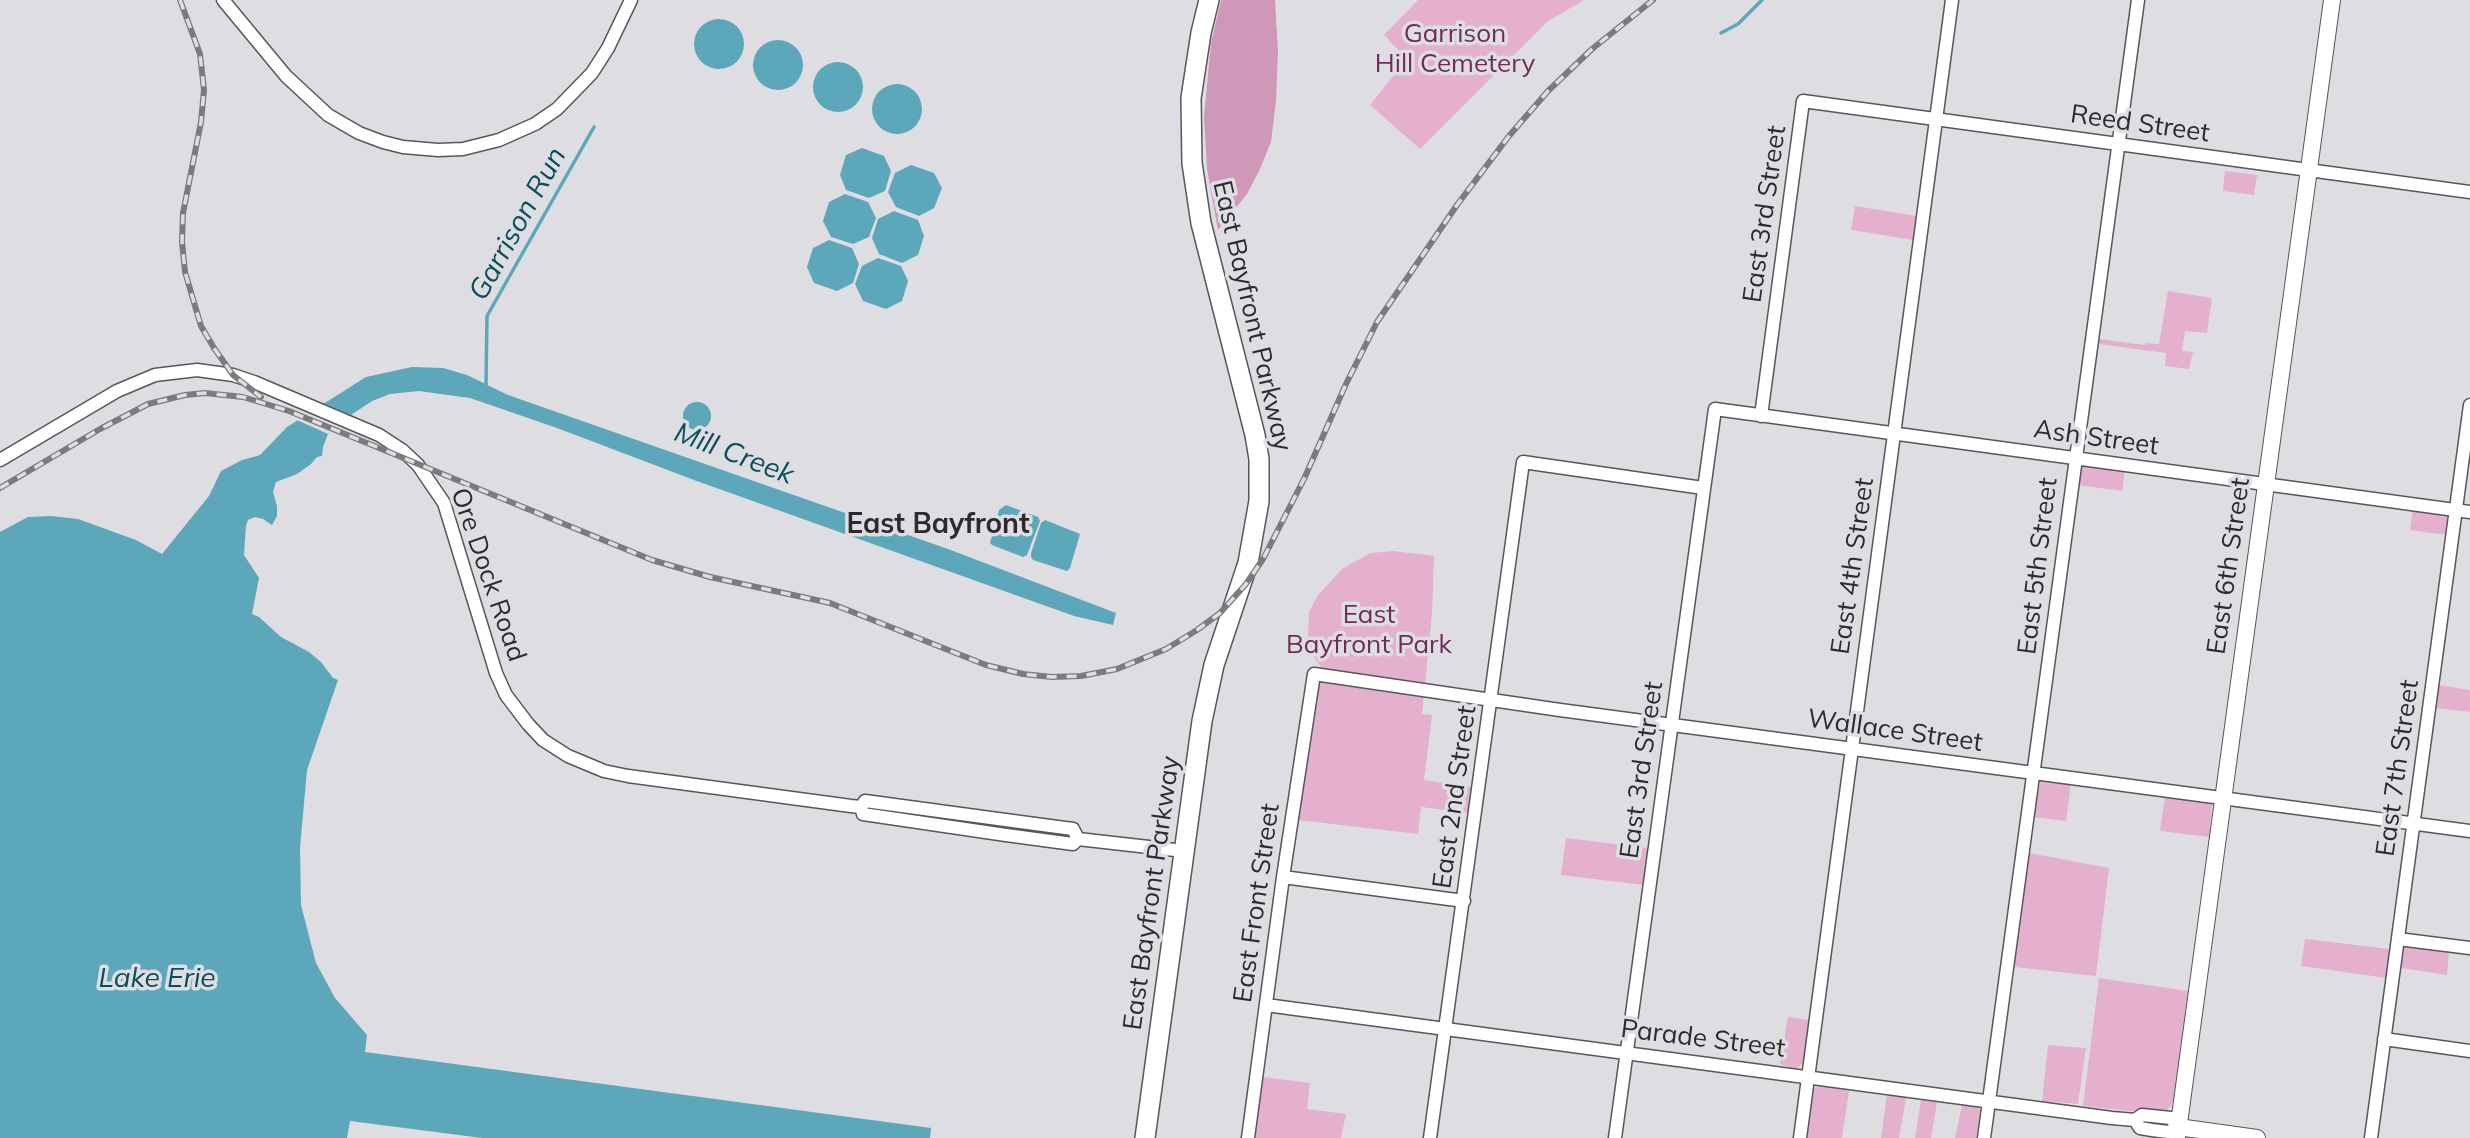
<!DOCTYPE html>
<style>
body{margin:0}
canvas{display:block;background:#dedee2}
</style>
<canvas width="2470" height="1138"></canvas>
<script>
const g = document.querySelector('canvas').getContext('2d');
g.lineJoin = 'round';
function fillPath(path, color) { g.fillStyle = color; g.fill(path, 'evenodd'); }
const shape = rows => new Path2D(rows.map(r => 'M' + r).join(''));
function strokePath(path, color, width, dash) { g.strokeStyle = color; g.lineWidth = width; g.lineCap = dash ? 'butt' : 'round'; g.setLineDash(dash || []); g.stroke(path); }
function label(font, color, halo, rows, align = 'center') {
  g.font = font + ' Mulish,sans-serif'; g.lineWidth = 7; g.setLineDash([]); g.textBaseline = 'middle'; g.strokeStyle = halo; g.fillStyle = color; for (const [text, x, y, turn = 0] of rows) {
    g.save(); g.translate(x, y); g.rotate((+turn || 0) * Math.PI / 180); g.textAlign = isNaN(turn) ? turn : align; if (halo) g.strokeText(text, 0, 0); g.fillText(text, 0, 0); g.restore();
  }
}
const green = shape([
 [1418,0,1584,0,1548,21,1420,149,1370,105,1407,59,1384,35],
 [2225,171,2257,175,2254,195,2223,191],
 [1855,206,1917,216,1914,240,1851,230],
 [2168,291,2212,298,2207,333,2185,331,2182,351,2193,352,2189,369,2165,366,2166,353,2098,344,2099,339,2145,345,2146,343,2159,344],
 [2083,464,2125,470,2122,491,2078,485],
 [2413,509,2445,512,2449,515,2446,535,2410,530],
 [1394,551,1434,556,1432,614,1422,714,1432,715,1424,780,1472,787,1469,813,1421,807,1418,834,1298,820,1321,667,1312,654,1308,637,1309,612,1318,595,1343,568,1371,553],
 [2439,685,2470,690,2470,712,2436,708],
 [2041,779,2071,783,2066,821,2033,817],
 [2165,796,2212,803,2209,837,2160,831],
 [1566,838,1648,848,1643,885,1561,875],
 [2029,853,2109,868,2096,976,2014,967],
 [2305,939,2390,949,2387,978,2301,966],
 [2405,945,2449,950,2447,975,2401,968],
 [2099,978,2188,991,2174,1097,2171,1106,2166,1111,2131,1111,2083,1106],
 [1788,1017,1809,1020,1803,1063,1796,1069,1780,1064],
 [2048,1045,2086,1048,2078,1104,2042,1101],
 [1263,1077,1310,1083,1307,1109,1346,1114,1341,1138,1255,1138],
 [1820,1084,1849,1091,1842,1138,1807,1138,1814,1089],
 [1887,1095,1906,1098,1899,1138,1881,1138],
 [1921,1100,1937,1102,1931,1138,1915,1138],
 [1967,1104,1975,1105,1980,1110,1976,1138,1955,1138,1962,1105]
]);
const forest = shape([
 [1221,0,1275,0,1278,52,1276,101,1271,142,1259,171,1247,194,1218,230,1207,169,1204,117,1211,43]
]);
const water = shape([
 '694 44a25 25 0 1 1 50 0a25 25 0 1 1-50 0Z',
 '753 65a25 25 0 1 1 50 0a25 25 0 1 1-50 0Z',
 '813 87a25 25 0 1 1 50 0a25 25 0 1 1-50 0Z',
 '872 109a25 25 0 1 1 50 0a25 25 0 1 1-50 0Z',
 [862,148,884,156,891,171,885,191,869,198,846,190,840,175,846,155],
 [911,165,934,173,942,188,934,208,919,216,896,207,888,192,895,173],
 [845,194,868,202,876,218,869,237,853,244,831,237,823,221,829,202],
 [894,211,918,220,924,236,918,255,902,263,879,254,872,238,878,219],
 [829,240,852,248,859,264,853,283,837,291,814,283,807,267,813,248],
 [878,258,901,266,908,281,902,301,886,309,863,301,855,284,862,266],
 [412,367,443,368,467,375,508,395,948,549,1116,613,1113,625,1074,616,694,480,557,428,470,398,419,391,390,394,372,401,351,415,328,434,323,447,322,456,317,457,311,464,297,474,276,482,273,492,277,506,277,516,272,525,263,519,255,517,248,520,246,526,244,555,259,578,252,614,259,617,281,637,309,652,321,662,333,678,338,680,307,770,300,848,301,905,316,963,335,998,367,1035,365,1052,931,1128,930,1138,482,1138,350,1121,347,1138,0,1138,0,532,28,517,51,516,78,519,136,540,162,554,209,496,221,471,242,460,260,455,287,427,366,377],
 '683 416a14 14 0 1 1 28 0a14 14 0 1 1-28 0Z',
 [1006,505,1038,517,1040,521,1027,555,1023,557,992,545,990,543,999,510],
 [1045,520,1080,534,1070,568,1067,571,1033,560,1031,557,1031,553,1041,523]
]);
const pier = shape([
 [325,404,351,415,328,434,297,420]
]);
const stream = shape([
 [1721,33,1738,24,1762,0],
 [486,384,487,316,594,127]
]);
const minor = shape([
 [223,0,286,76,328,115,359,133,383,142,403,147,438,150,463,149,499,140,535,124,557,109,592,73,608,48,631,0],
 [1761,416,1803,101,2470,192],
 [0,460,117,391,155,375,197,370,233,375,254,382,379,435,402,450,418,465,444,503,496,673,506,695,528,724,543,740,568,756,604,771,628,776,851,806,861,807,865,801,1035,824,1073,829,1078,839],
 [861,807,863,814,1006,835,1073,844,1078,839],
 [1078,839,1184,851],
 [1283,877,1464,901],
 [2398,939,2470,948],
 [1266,1005,2112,1118,2135,1120,2142,1115,2171,1118,2178,1127,2168,1132,2152,1130,2140,1128,2135,1120],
 [2384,1039,2470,1051],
 [1248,1138,1283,877,1314,674,1560,710,2470,831],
 [1430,1138,1523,462,1703,488],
 [1615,1138,1715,409,2470,512],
 [1800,1138,1952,0],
 [1984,1138,2138,0],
 [2371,1138,2470,405]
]);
const secondary = shape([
 [2178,1127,2257,1138],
 [2177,1138,2332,0]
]);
const trunk = shape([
 [1145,1138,1202,721,1214,665,1248,563,1259,501,1259,459,1255,435,1201,223,1192,163,1191,98,1201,33,1209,0]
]);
const rail = shape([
 [180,0,200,54,204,90,201,122,183,213,182,242,185,272,201,326,214,348,233,375,261,397],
 [0,488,100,429,148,404,185,395,205,393,243,397,289,411,652,560,710,577,830,603,986,665,1023,674,1052,677,1081,676,1117,669,1166,649,1197,630,1220,613,1246,584,1263,559,1304,479,1346,384,1377,322,1457,205,1509,136,1548,91,1592,49,1653,0]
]);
const parkNames = [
 ["Garrison",1455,34],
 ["Hill Cemetery",1455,64],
 ["East",1369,615],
 ["Bayfront Park",1369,645]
];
const streetNames = [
 ["Reed Street",2140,124,8],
 ["East 3rd Street",1765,214,-82],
 ["East Bayfront Parkway",1252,316,77],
 ["Ash Street",2096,438,8],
 ["East 4th Street",1853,566,-82],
 ["East 5th Street",2038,566,-83],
 ["East 6th Street",2229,566,-82],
 ["Ore Dock Road",488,575,71],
 ["Wallace Street",1895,731,8],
 ["East 7th Street",2398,768,-82],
 ["East 3rd Street",1642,770,-82],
 ["East 2nd Street",1455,797,-82],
 ["East Bayfront Parkway",1152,893,-82],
 ["East Front Street",1257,903,-82],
 ["Parade Street",1703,1039,7]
];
const waterNames = [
 ["Garrison Run",518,224,-61],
 ["Mill Creek",734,454,21],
 ["Lake Erie",157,979]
];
const neighbourhoodNames = [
 ["East Bayfront",938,525]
];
fillPath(green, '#e5afce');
fillPath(forest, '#cf97b8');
fillPath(water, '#5ca7ba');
fillPath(pier, '#dedee2');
strokePath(stream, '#5ca7ba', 3.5);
strokePath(minor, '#56575a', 15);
strokePath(secondary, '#56575a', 18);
strokePath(trunk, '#56575a', 22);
strokePath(minor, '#fff', 12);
strokePath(secondary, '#fff', 16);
strokePath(trunk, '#fff', 19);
strokePath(rail, '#7b7b7e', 6);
strokePath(rail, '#dedee2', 3.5, [10]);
label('26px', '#6f2c58', '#dedee2', parkNames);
label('26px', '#2b2b2d', '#dedee2', streetNames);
label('italic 28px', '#0a4d5c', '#dedee2', waterNames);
label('bold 28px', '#2b2b2d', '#dedee2', neighbourhoodNames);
</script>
